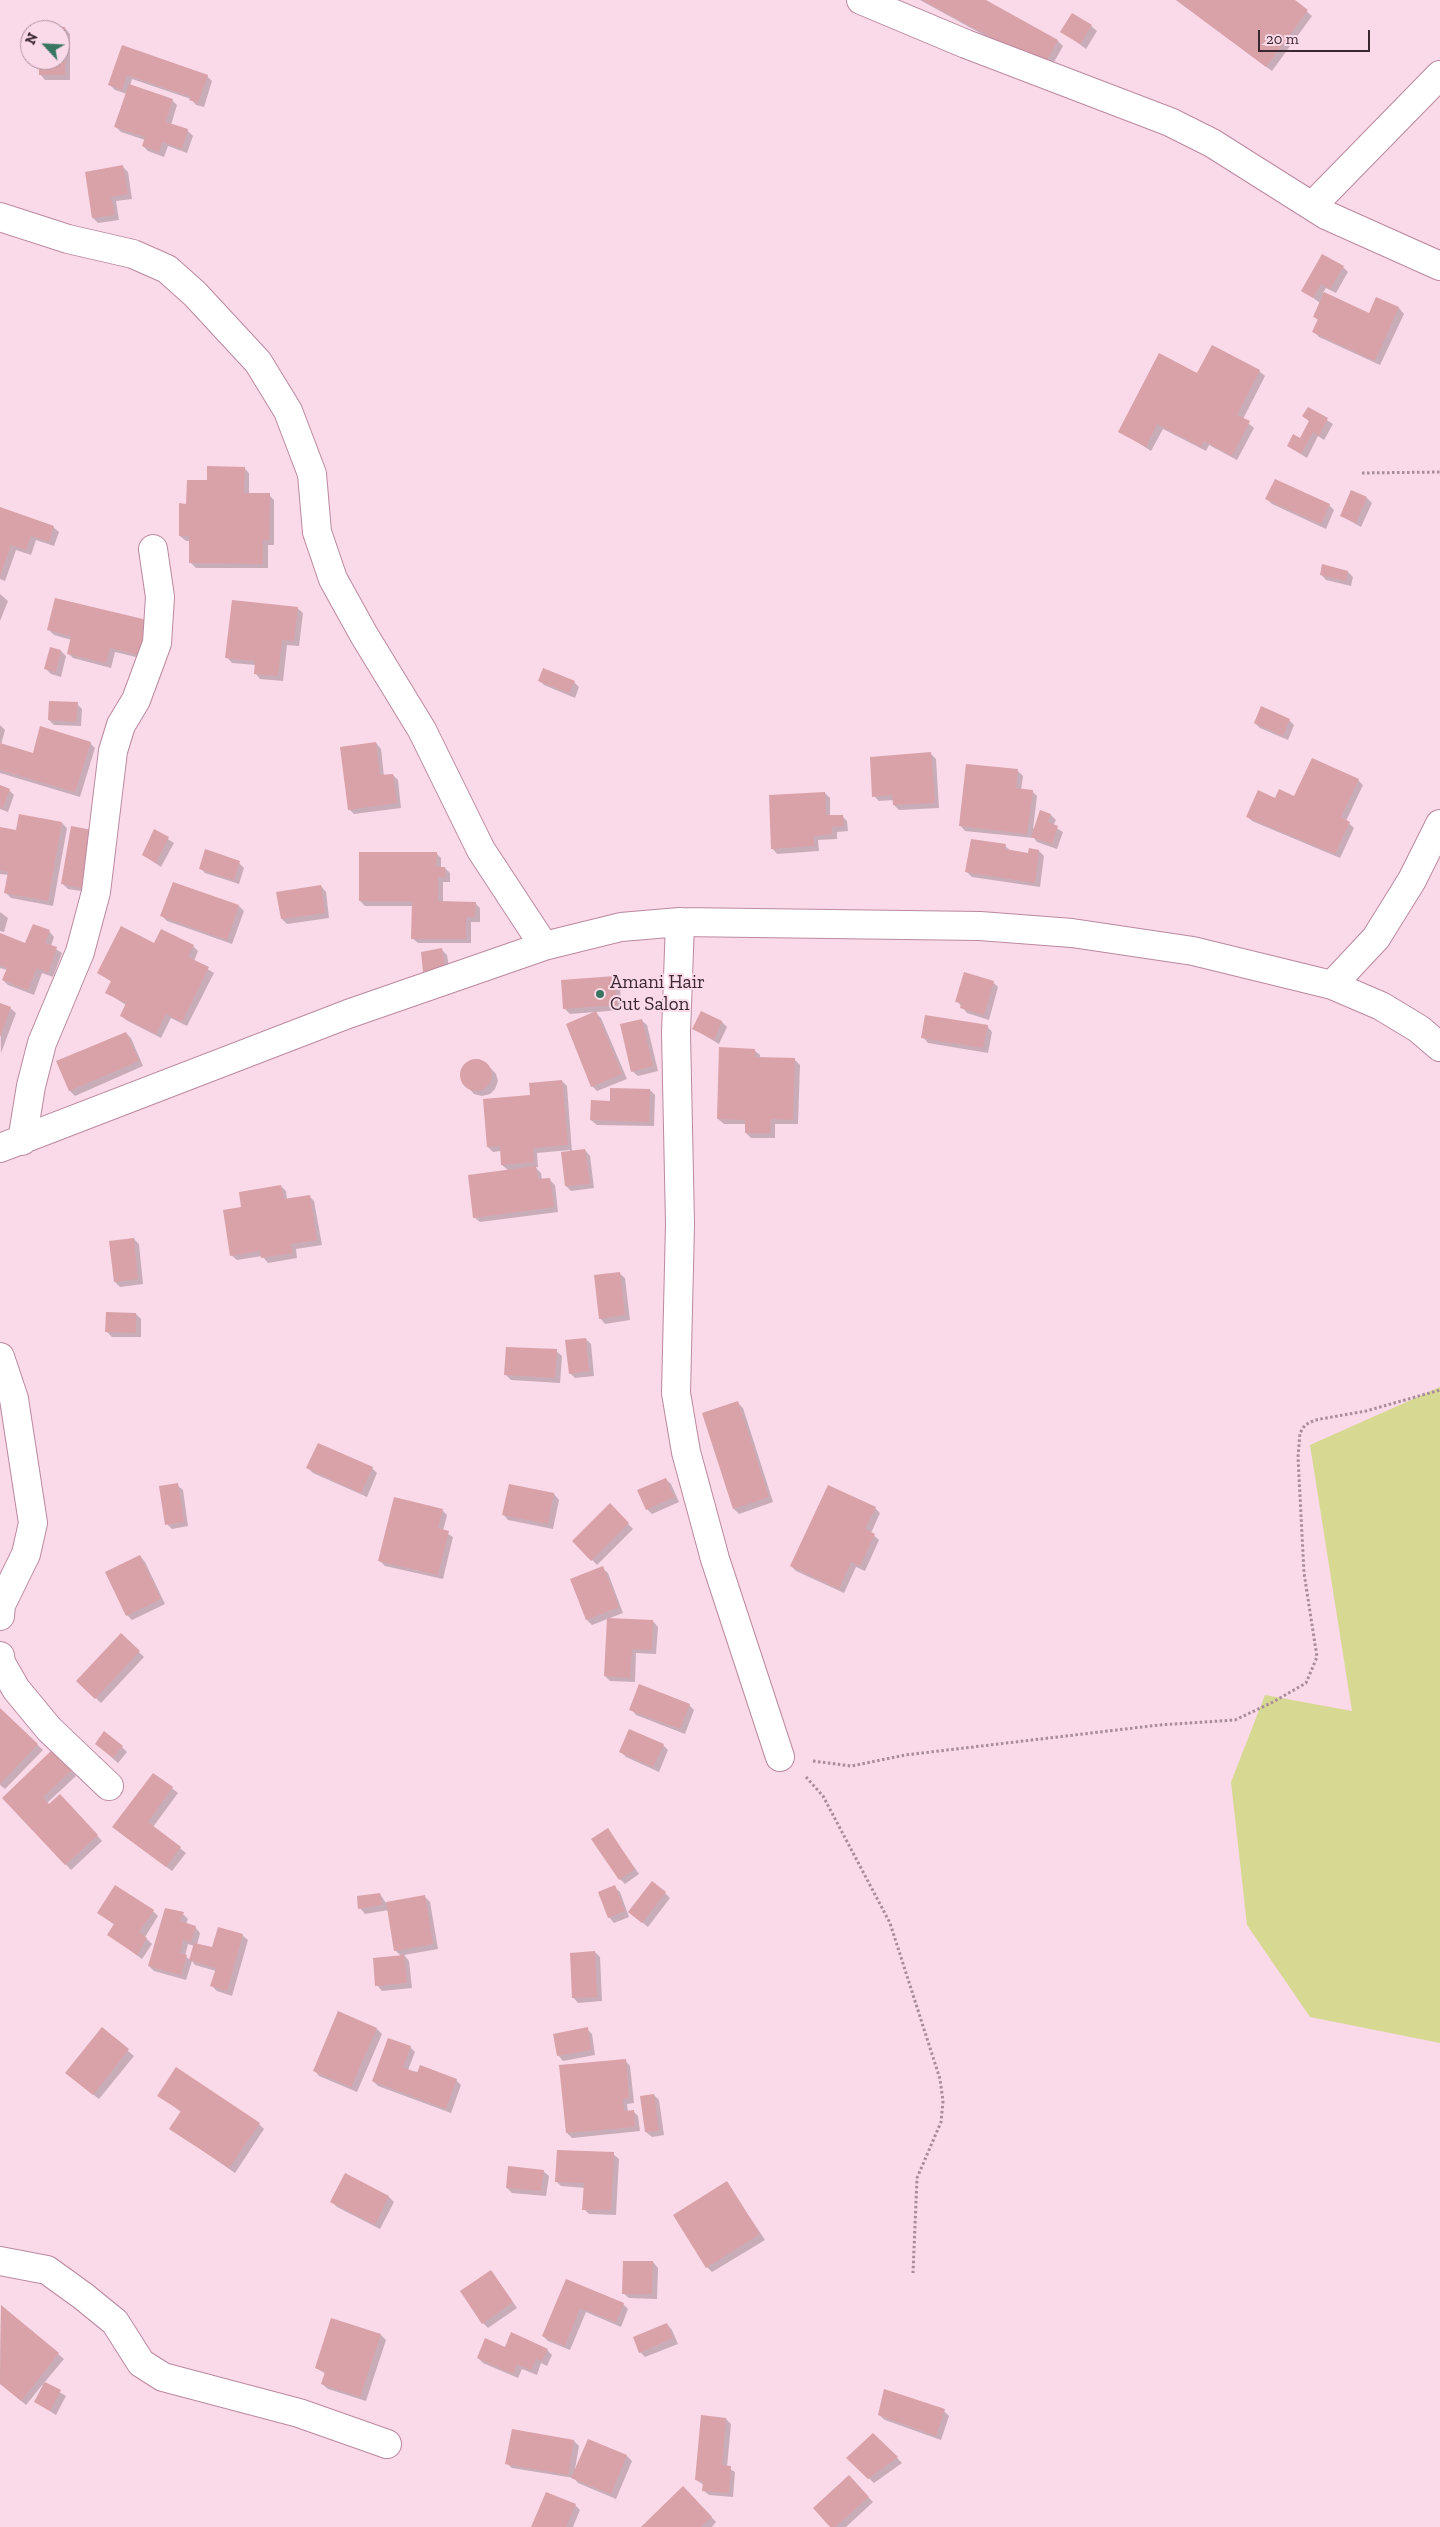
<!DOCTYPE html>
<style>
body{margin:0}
#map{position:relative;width:1440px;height:2527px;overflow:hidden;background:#fad9e8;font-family:"Zilla Slab",serif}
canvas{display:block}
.north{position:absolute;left:20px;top:20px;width:50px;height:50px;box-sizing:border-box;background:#fad9e8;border:1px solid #ae929e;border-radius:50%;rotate:295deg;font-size:14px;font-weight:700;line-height:20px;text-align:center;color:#3b2730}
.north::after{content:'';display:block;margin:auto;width:18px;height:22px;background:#387662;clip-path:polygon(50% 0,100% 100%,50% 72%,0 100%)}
.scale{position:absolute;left:1258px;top:30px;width:112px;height:22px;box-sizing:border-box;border:2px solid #3b2730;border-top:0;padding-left:6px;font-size:15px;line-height:18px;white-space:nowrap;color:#3b2730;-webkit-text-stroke:4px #fad9e8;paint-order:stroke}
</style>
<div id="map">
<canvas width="1440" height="2527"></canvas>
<div class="north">N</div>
<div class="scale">20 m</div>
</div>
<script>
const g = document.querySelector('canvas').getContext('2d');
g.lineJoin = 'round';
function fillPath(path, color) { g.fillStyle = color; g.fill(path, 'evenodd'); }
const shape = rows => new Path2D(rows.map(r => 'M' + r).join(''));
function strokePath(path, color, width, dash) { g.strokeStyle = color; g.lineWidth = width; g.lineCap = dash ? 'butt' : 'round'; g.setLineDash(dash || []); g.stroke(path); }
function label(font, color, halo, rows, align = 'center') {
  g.font = font + ' "Zilla Slab",serif'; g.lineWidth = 4; g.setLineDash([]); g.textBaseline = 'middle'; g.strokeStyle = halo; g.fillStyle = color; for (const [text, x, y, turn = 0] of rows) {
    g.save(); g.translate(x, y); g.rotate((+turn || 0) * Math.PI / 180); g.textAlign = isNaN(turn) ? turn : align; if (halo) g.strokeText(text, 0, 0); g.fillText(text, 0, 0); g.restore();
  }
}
const green = shape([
 [1440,1387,1440,2043,1310,2017,1247,1925,1231,1782,1265,1695,1352,1711,1310,1445]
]);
const shadow = shape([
 [920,0,983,0,1058,41,1063,46,1049,71],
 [1176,0,1293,0,1312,16,1272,71],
 [1091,26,1097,31,1086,49,1062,31],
 [65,28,70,34,70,80,45,80,40,74,40,60,60,60,60,30,41,30],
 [123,47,207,76,212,81,204,107,196,105,191,99,132,79,130,86,172,100,177,105,171,125,187,130,193,136,187,153,168,146,164,157,148,151,143,146,145,140,121,132,116,127,127,94,115,90,110,85],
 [123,167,128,172,132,199,116,201,119,220,98,223,93,218],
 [1343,267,1348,272,1336,293,1326,288,1323,293,1370,314,1377,299,1399,308,1404,314,1380,365,1319,337,1314,332,1319,321,1314,316,1320,303,1303,290],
 [1259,371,1265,376,1243,419,1254,428,1237,460,1209,445,1206,451,1163,429,1151,451,1120,431,1197,375],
 [1308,408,1333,424,1324,440,1318,436,1307,458,1288,446,1300,440,1310,422,1303,416],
 [244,468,249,473,249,495,269,495,274,500,274,545,268,545,268,568,196,568,190,562,191,541,186,541,180,536,187,505,208,481],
 [1367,498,1372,503,1361,527,1341,516],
 [1267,499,1329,505,1334,510,1326,529,1272,504],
 [0,509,53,527,59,532,54,546,36,540,31,555,16,550,5,581,0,579],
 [1323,566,1348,572,1353,577,1351,586,1326,580,1321,574],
 [0,594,8,601,0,621],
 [297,608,303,613,299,646,287,645,283,681,260,679,255,673,256,665,232,663,227,657],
 [152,627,144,659,115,652,111,668,73,658,68,653,72,640,54,635,49,630],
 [51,648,61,651,66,656,61,677,51,674,46,669],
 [539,680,574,682,579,687,575,698,544,685],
 [77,704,82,709,81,726,54,725,49,720],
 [1289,720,1294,725,1288,740,1260,728,1255,723],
 [0,725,5,730,1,745,33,755,90,743,95,748,80,797,0,773],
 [376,743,381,749,384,776,393,775,398,780,401,808,354,814,349,809],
 [931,754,936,759,939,808,899,810,894,805,894,800,879,801,874,796],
 [1018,771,1023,776,1021,790,1032,791,1037,796,1033,829,1051,815,1056,820,1053,826,1063,832,1057,849,1037,842,1034,838,965,831,960,825],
 [1358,780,1363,785,1346,821,1354,828,1340,858,1252,821,1247,816,1276,799,1294,797],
 [0,787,9,790,14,795,8,812,0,809],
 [825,793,830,798,830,816,842,816,847,821,848,831,837,832,837,839,818,840,819,851,777,854,772,848],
 [62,823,67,828,53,906,11,898,6,893,9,875,0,874,0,828,17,832],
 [155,831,174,843,161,867,143,855],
 [97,836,87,892,68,889,63,884],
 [1005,846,1011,851,1029,854,1039,851,1044,856,1040,887,972,877,967,872],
 [436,853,441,858,441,868,445,868,450,873,450,882,443,882,443,903,475,903,480,908,480,922,471,922,471,943,418,943,412,938,413,906,365,906,360,901],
 [239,863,244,868,239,884,205,873,200,868],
 [321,886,326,892,329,918,287,924,282,919],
 [239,906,244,911,232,944,167,921,162,916],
 [0,912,8,918,4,932,0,931],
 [49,931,54,937,51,946,62,953,53,977,42,973,34,995,8,985,3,980,7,970,0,968,0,935,26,945],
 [155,944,193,946,198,951,194,961,214,973,187,1026,171,1018,161,1038,126,1020,121,1015,126,1005,107,993,112,982,99,973],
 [442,950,447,955,450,974,430,977,424,971],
 [614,978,620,983,621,1010,570,1014,564,1008],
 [993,982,998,987,989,1020,967,1013,957,1001],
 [0,1004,10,1008,16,1013,1,1053],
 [596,1013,601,1018,627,1079,597,1091,592,1086],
 [702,1013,722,1022,727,1027,719,1044,694,1029],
 [641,1020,647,1025,658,1071,638,1076,632,1071],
 [987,1026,992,1032,988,1053,928,1043,923,1037],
 [126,1033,131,1038,143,1066,75,1096,70,1091,58,1062],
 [754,1050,760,1055,760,1059,794,1059,800,1065,798,1124,775,1124,775,1138,751,1138,746,1133,746,1124,724,1124,718,1119],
 [478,1059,485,1062,496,1074,498,1081,495,1089,490,1094,482,1096,474,1094,463,1082,461,1074,464,1066],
 [562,1081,567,1086,572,1152,585,1150,590,1156,594,1188,571,1191,566,1186,570,1150,537,1153,538,1167,535,1167,541,1173,542,1180,550,1180,555,1185,558,1212,480,1222,474,1217,509,1171,502,1165,501,1151,493,1152,488,1147,531,1096],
 [650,1090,655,1095,654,1126,597,1125,591,1120,611,1103],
 [281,1186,286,1191,287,1200,309,1196,314,1201,322,1245,296,1249,297,1258,268,1263,262,1256,237,1260,231,1255,243,1208],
 [134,1239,139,1244,143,1284,120,1287,115,1282],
 [619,1273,625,1278,630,1320,605,1324,600,1318],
 [136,1314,141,1319,141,1337,112,1337,107,1332],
 [586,1339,591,1344,594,1376,575,1378,570,1373],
 [556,1351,562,1356,560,1383,511,1380,506,1375],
 [738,1403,743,1408,773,1502,739,1514,734,1509,703,1414],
 [308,1468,372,1468,377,1473,367,1497,313,1473],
 [666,1479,671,1484,679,1502,652,1514,647,1509],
 [177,1485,183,1490,188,1526,172,1529,167,1524],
 [554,1494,559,1500,553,1529,508,1520,503,1514],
 [610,1505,633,1529,597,1565,574,1541],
 [875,1508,880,1513,871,1533,879,1540,865,1571,856,1567,844,1593,796,1571,791,1566],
 [442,1510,447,1515,443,1531,453,1537,443,1579,385,1566,380,1561],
 [140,1556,145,1562,165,1604,132,1620,127,1615],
 [602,1568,608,1573,623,1613,592,1625,587,1620,572,1579],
 [653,1621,658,1627,656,1654,636,1653,635,1682,610,1681,605,1676],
 [121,1635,144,1657,101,1703,78,1681],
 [689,1705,694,1710,685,1734,636,1715,631,1709],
 [0,1709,43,1750,5,1789,0,1785],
 [663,1745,668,1750,659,1772,626,1757,621,1752],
 [122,1747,127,1752,118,1763,102,1749],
 [52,1751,76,1776,47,1803,49,1805,65,1801,102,1841,71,1870,3,1798],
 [154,1774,178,1793,153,1827,186,1853,172,1871,119,1832],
 [608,1830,639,1874,625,1884,620,1879],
 [614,1887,620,1892,629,1917,614,1923,609,1917],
 [665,1893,670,1898,648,1927,629,1912],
 [380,1894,386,1903,425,1897,430,1902,438,1949,404,1955,409,1961,412,1988,382,1991,377,1985,401,1956,396,1951,389,1910,365,1914,360,1908],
 [153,1911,158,1916,145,1937,152,1944,142,1959,109,1935,115,1925,99,1913],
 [183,1914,188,1919,186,1924,195,1927,200,1933,197,1945,213,1948,242,1935,248,1940,232,1996,217,1991,212,1986,216,1971,195,1965,192,1961,186,1980,154,1971,149,1966],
 [188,1944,194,1946,190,1960,185,1956],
 [595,1952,600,1957,602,2001,578,2003,573,1997],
 [102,2029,134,2056,99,2099,72,2078],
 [377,2029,382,2034,357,2092,319,2076,314,2070],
 [587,2029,592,2034,595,2055,563,2061,558,2055],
 [410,2047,415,2052,408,2070,456,2080,461,2085,451,2113,378,2086,373,2081],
 [625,2060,630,2066,634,2103,627,2104,628,2112,633,2111,638,2116,640,2131,572,2138,567,2133],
 [159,2095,259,2124,264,2129,235,2173,170,2128,181,2112],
 [654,2095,659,2100,664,2135,652,2137,646,2132],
 [613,2154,619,2159,616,2215,589,2214,584,2209,585,2188,561,2186,556,2181],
 [543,2171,549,2176,546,2196,512,2193,507,2188],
 [346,2175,389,2197,394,2202,380,2229,337,2207,332,2202],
 [727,2183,765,2240,712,2272,707,2267],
 [653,2262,658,2268,657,2299,629,2298,623,2293],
 [491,2271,517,2308,488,2328,483,2323],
 [567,2280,623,2304,628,2309,621,2327,586,2312,570,2350,548,2341,543,2336],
 [1,2306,64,2359,44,2383,66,2396,56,2415,35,2402,43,2384,26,2405,0,2383],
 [332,2319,381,2335,386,2340,366,2401,328,2389,322,2384,326,2374,316,2368],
 [667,2324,672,2330,678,2344,645,2357,640,2352],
 [506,2349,547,2350,552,2355,547,2366,541,2363,537,2375,522,2369,518,2378,483,2363,478,2358],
 [944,2411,949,2416,941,2440,885,2420,879,2415],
 [726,2419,731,2424,727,2467,735,2472,733,2497,709,2495,703,2490,704,2485,696,2480],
 [513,2430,574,2441,579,2446,575,2469,627,2456,632,2461,616,2499,578,2483,574,2478,512,2468,506,2463],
 [873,2434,902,2463,874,2483,847,2458],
 [854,2482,873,2502,846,2527,832,2527],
 [683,2488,716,2522,712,2527,643,2527],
 [575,2505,580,2510,573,2527,532,2527]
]);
const building = shape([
 [922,0,986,0,1058,40,1044,66],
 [1176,0,1295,0,1308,10,1266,67],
 [1072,13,1092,25,1080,44,1060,32],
 [39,27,65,27,65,75,39,75,39,60,60,60,60,30,39,30],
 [122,45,208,75,198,103,189,100,191,97,127,75,122,90,108,85],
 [129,84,173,99,166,122,188,129,182,149,162,142,159,152,142,146,145,137,114,127],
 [123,165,128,194,111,197,115,215,92,218,85,172],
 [1322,254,1344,266,1330,289,1321,284,1313,298,1301,291],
 [1324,292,1369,313,1376,297,1399,307,1375,361,1312,332,1318,319,1313,317],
 [1212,345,1260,370,1237,415,1250,421,1232,456,1204,441,1201,447,1157,424,1146,447,1118,432,1159,353,1197,373],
 [1308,407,1328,418,1319,436,1313,432,1301,454,1287,446,1293,434,1300,438,1309,421,1302,416],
 [207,466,245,467,244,493,270,493,269,540,263,540,263,564,189,563,189,536,179,536,179,503,186,504,187,480,207,480],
 [1275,479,1330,504,1321,524,1265,499],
 [1351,490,1367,497,1356,523,1340,516],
 [0,507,54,526,49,542,31,536,26,550,11,545,0,576],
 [1322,564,1348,571,1346,581,1320,575],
 [55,598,147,620,139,655,110,648,106,663,67,654,71,636,47,630],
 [232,600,298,607,294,641,282,640,278,676,254,674,255,661,225,658],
 [50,647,61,650,56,672,44,669],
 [543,668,575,681,569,693,538,681],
 [49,701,78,702,76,722,48,720],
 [1261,706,1290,719,1283,736,1254,723],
 [40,726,91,742,75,792,0,770,0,743,33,753],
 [376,742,380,775,393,774,397,803,348,810,340,747],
 [931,752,935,803,893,805,892,795,872,797,870,757],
 [1312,758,1359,779,1341,817,1350,822,1335,854,1246,817,1258,790,1275,798,1279,789,1294,796],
 [966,764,1018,769,1016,788,1033,790,1027,834,959,826],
 [0,785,10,789,3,808,0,807],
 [825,792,826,815,843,815,844,826,832,827,832,834,814,836,814,846,771,849,769,795],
 [1040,810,1051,814,1048,822,1058,826,1052,844,1031,837],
 [19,814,62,822,48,901,4,893,8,872,0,870,0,827,16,830],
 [71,826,92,830,82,888,61,884],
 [154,829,169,837,156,863,142,855],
 [971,839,1006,844,1005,849,1028,853,1029,848,1039,850,1035,883,965,872],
 [205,849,240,861,234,880,199,869],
 [359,852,437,852,436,867,445,867,445,877,438,877,438,901,476,902,475,917,466,917,466,939,411,939,412,901,359,901],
 [173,882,239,905,227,940,160,916],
 [321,885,325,913,281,919,276,892],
 [33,924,50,930,45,943,57,947,48,973,37,968,28,990,2,980,7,968,0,965,0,933,25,943],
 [121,926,154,943,161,929,194,945,188,957,209,967,182,1022,166,1014,156,1034,120,1016,126,1003,105,993,111,981,97,973],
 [442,948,445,969,423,972,421,952],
 [964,972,994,981,984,1015,960,1008,961,1003,955,1002],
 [615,976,617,1005,563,1009,561,980],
 [0,1003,11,1007,0,1037],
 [596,1011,622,1074,591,1087,566,1024],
 [701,1011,722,1021,714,1040,692,1029],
 [925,1015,988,1025,983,1048,921,1038],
 [642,1019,653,1066,631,1072,620,1024],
 [126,1032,139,1061,69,1091,56,1061],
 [719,1047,755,1049,755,1057,795,1058,793,1120,771,1119,770,1133,745,1133,745,1120,717,1119],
 '460 1075a16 16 0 1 1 32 0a16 16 0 1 1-32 0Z',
 [562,1080,568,1145,533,1148,534,1162,501,1165,500,1146,487,1147,483,1099,530,1095,529,1083],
 [610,1088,650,1089,649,1122,590,1120,591,1100,610,1101],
 [585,1149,590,1184,565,1186,561,1152],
 [536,1166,538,1179,550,1178,554,1207,473,1218,468,1175],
 [281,1185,284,1199,310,1195,317,1240,291,1244,293,1253,261,1258,260,1251,230,1256,223,1210,241,1207,239,1192],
 [134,1238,138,1279,114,1282,109,1241],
 [620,1272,625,1315,599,1319,594,1275],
 [106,1312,136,1313,136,1333,105,1332],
 [586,1338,589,1371,569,1374,565,1340],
 [506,1347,557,1349,555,1378,504,1375],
 [738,1401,769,1497,733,1509,702,1413],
 [318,1443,373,1467,361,1493,306,1468],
 [666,1478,674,1497,646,1510,637,1490],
 [178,1483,184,1522,165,1525,159,1486],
 [509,1484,554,1493,548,1524,502,1515],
 [828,1485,876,1507,865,1529,875,1534,860,1566,851,1562,839,1589,790,1566],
 [394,1497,443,1509,438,1528,449,1531,438,1575,378,1561],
 [610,1503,629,1523,591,1561,572,1541],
 [140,1555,161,1599,126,1616,105,1572],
 [603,1566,619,1607,586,1620,570,1579],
 [607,1618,653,1620,652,1650,632,1649,630,1678,604,1676],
 [121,1633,140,1651,95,1699,76,1681],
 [639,1684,690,1704,680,1729,629,1710],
 [0,1708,38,1744,0,1784],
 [629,1729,664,1744,653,1767,619,1752],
 [104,1731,123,1746,113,1758,95,1744],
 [52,1750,72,1770,43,1797,49,1804,60,1794,98,1835,65,1865,2,1798],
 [153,1773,173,1787,148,1822,181,1847,166,1867,112,1827],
 [608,1828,635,1869,619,1880,591,1839],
 [652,1881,666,1892,642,1923,628,1912],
 [115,1885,154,1910,139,1932,147,1938,137,1955,107,1935,114,1924,97,1913],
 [615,1885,625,1911,608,1918,598,1892],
 [380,1893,382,1905,358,1909,357,1896],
 [425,1895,433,1944,394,1951,386,1902],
 [165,1908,184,1912,180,1921,196,1926,191,1942,183,1940,180,1953,187,1955,181,1975,148,1966],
 [218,1927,243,1934,227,1991,210,1986,216,1968,189,1960,194,1943,212,1947],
 [595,1951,597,1997,572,1998,570,1953],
 [404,1955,407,1983,375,1986,373,1958],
 [338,2011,377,2028,351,2087,313,2071],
 [102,2027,129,2049,93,2095,65,2073],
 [588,2027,591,2050,557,2056,553,2034],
 [388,2038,411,2046,403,2067,417,2073,420,2065,457,2079,446,2109,372,2081],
 [626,2059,629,2098,623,2099,624,2111,634,2110,635,2127,566,2133,559,2065],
 [176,2067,260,2123,229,2168,169,2129,181,2111,157,2096],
 [654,2094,659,2131,645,2132,640,2096],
 [557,2150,614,2152,611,2210,582,2210,584,2183,555,2182],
 [508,2166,544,2170,541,2191,506,2188],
 [345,2173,389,2196,375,2225,330,2202],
 [727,2181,760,2234,706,2268,673,2215],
 [623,2261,653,2261,652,2294,622,2294],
 [491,2270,513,2302,482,2324,460,2291],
 [566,2279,624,2303,616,2322,580,2308,565,2346,542,2336],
 [1,2305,59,2353,21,2401,0,2384],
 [331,2318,381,2334,360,2397,321,2384,325,2372,315,2368],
 [667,2323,673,2338,639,2353,633,2337],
 [511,2332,548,2349,542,2361,536,2359,531,2370,517,2364,513,2374,477,2358,485,2338,505,2347],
 [45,2382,61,2390,50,2411,34,2402],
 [884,2389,945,2409,936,2436,878,2415],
 [701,2415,726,2418,722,2465,731,2466,729,2493,702,2491,703,2481,695,2480],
 [512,2429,574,2440,568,2475,505,2464],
 [873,2433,898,2457,868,2479,846,2458],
 [588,2439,627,2455,611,2494,571,2478],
 [849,2475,869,2497,835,2527,830,2527,813,2508],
 [683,2486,712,2517,701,2527,641,2527],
 [546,2492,576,2504,566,2527,531,2527]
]);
const path = shape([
 [1362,473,1440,472],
 [813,1761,851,1766,905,1755,1159,1725,1235,1720,1273,1702,1306,1683,1317,1657,1304,1573,1298,1457,1300,1433,1305,1425,1315,1420,1366,1411,1440,1390],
 [806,1777,823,1796,890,1923,940,2079,943,2101,941,2122,917,2178,913,2273]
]);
const minor = shape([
 [861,0,966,44,1170,122,1212,143,1326,215,1440,266],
 [1312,206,1440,75],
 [0,217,68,239,133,254,167,269,195,294,258,362,288,411,312,474,317,532,333,579,364,635,422,730,481,850,544,946],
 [680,922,676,1033,680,1224,676,1393,686,1452,715,1559,780,1757],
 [1332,985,1376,938,1412,880,1440,824],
 [22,1141,31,1086,42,1043,80,952,96,892,113,751,121,725,136,700,157,643,160,597,153,549],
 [0,1148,348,1014,544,946,621,927,680,922,980,926,1072,933,1193,951,1332,985,1381,1006,1419,1029,1440,1047],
 [0,1357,14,1399,33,1523,26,1554,1,1605,0,1616],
 [0,1656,1,1663,16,1689,49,1729,109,1786],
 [0,2261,47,2270,83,2296,115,2322,141,2363,163,2377,299,2413,387,2444]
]);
const markers = [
 [600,994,5,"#387662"]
];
const poiNames = [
 ["Amani Hair",610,983],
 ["Cut Salon",610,1005]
];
fillPath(green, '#d7d992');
fillPath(shadow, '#0003');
fillPath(building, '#d9a1a8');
strokePath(minor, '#bb89a0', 30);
strokePath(path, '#a88c99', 3, [2.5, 2.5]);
strokePath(minor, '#fff', 28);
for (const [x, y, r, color] of markers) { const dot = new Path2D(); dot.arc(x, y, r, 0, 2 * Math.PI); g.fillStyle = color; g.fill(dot); strokePath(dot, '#fad9e8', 2); }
label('19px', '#3b2730', '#fad9e8', poiNames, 'left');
</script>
